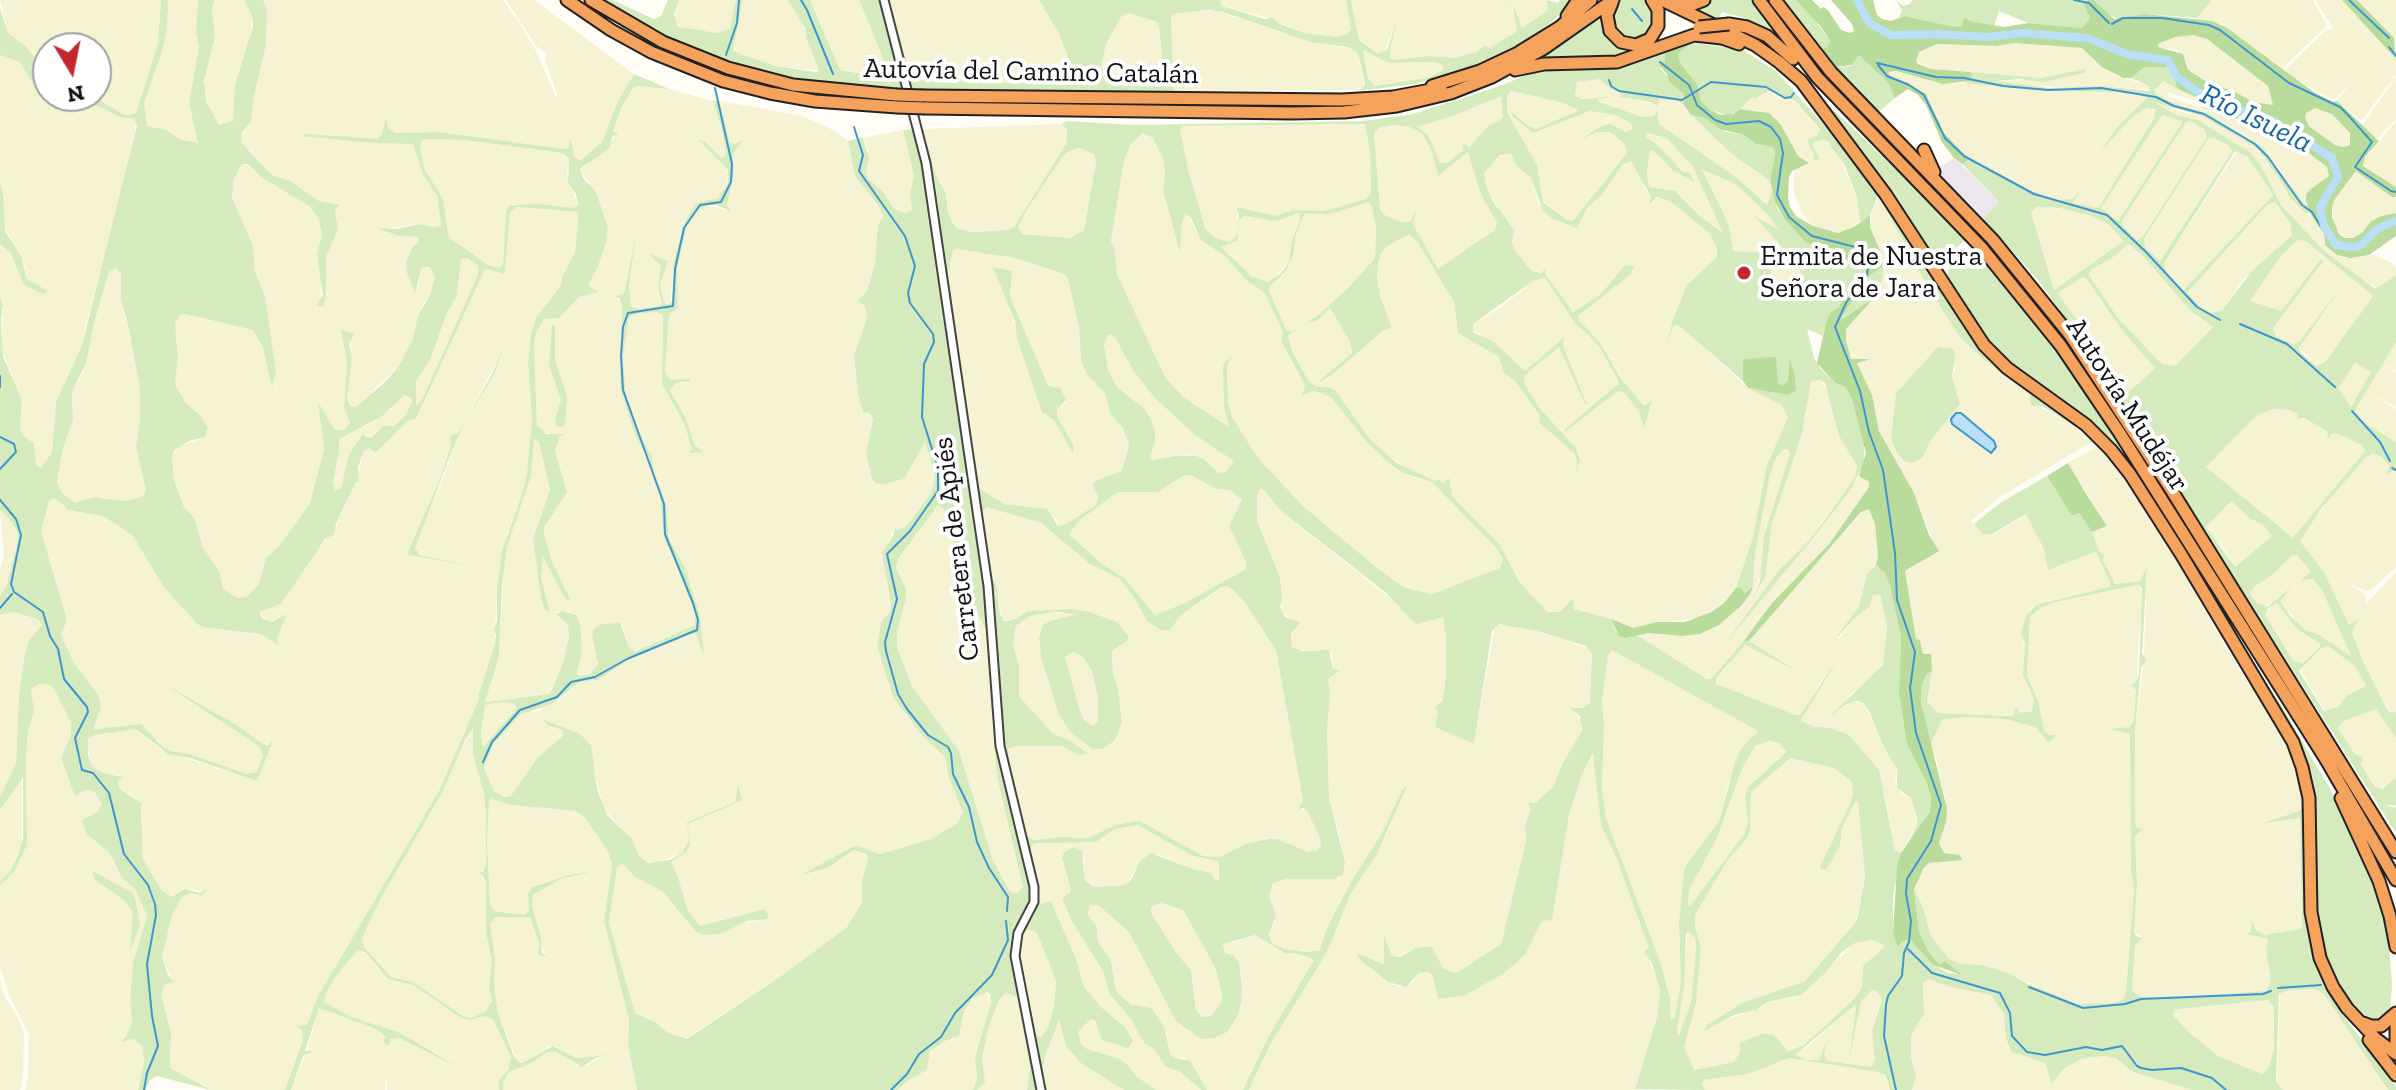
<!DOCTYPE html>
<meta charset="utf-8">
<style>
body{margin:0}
#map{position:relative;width:2396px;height:1090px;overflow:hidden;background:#fffdf5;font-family:"Zilla Slab",serif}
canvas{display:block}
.north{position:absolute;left:32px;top:32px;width:80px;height:80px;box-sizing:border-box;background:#fff;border:2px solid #a0a0a0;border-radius:50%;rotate:170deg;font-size:22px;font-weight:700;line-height:32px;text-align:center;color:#111}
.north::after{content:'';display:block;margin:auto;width:28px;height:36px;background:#c4262e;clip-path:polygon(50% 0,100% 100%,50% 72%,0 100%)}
</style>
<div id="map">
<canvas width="2396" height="1090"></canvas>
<div class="north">N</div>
</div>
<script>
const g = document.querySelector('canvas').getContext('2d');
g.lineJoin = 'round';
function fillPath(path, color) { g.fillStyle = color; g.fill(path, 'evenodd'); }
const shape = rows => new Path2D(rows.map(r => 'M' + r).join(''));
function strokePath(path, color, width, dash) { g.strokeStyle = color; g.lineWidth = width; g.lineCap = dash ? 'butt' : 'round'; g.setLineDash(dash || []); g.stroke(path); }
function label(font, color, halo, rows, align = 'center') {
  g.font = font + ' "Zilla Slab",serif'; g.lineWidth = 8; g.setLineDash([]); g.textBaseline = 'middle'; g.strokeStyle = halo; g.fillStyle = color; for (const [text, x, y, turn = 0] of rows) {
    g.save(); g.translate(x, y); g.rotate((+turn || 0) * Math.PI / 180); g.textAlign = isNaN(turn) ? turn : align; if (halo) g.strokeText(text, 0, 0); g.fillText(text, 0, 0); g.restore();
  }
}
const industrial = shape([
 [1954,158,1999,202,1983,218,1936,170]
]);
const farmland = shape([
 [0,0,161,0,158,43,136,113,128,115,123,114,92,96,96,96,96,48,48,48,48,78,45,76,34,58,8,33],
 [168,0,198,0,199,46,189,103,198,141,196,143,181,140,167,130,146,126,145,123,144,103,162,52],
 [214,0,244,0,252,16,250,37,235,85,234,117,231,124,225,125,219,125,211,114,204,91],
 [263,0,503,0,520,24,536,51,556,97,557,94,545,60,547,54,536,46,506,0,534,0,634,74,618,101,602,142,581,160,575,158,571,143,569,149,564,149,440,132,395,133,390,131,385,122,382,134,377,139,302,135,374,143,409,142,413,144,423,174,437,196,441,225,435,227,420,224,382,229,400,236,418,237,419,243,413,246,406,261,418,288,422,267,430,267,435,277,430,295,423,304,413,339,398,366,357,407,350,407,347,399,352,356,350,338,341,330,347,362,344,407,351,423,344,430,334,429,319,406,324,449,310,503,279,546,270,554,259,584,247,597,238,598,223,589,199,539,195,519,184,507,174,480,172,457,181,445,201,439,201,416,186,403,175,384,178,359,175,323,180,315,185,314,253,330,258,335,267,362,276,372,265,296,255,273,253,246,232,196,234,179,242,164,248,165,260,176,294,195,309,206,319,220,322,228,321,300,326,295,326,257,338,229,335,206,319,201,291,181,272,175,251,151,242,146,240,138,251,122,254,96,266,45,267,12],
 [679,0,736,0,733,23,727,30,717,33,682,29,674,20],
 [743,0,788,0,802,23,819,70,775,66,733,51],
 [810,0,859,0,887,68,885,76,840,70],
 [889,0,1039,0,1058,32,1070,64,1078,72,1092,73,1095,81,1089,85,912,80],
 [1219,0,1346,0,1351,29,1347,34,1338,37,1305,33,1269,18,1222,6],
 [1351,0,1547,0,1549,6,1548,10,1521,29,1515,9,1509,4,1515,16,1517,31,1489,48,1454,58,1395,60,1390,55,1394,29,1384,52,1378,54,1359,40],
 [2212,0,2313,0,2327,25,2282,69,2255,48,2197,18],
 [2315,0,2342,0,2396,59,2396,75,2361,121,2337,101,2351,82,2337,97,2332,99,2286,74,2287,68,2325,31,2333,28],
 [2357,0,2396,0,2396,41,2359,4],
 [1215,10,1310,42,1354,49,1358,53,1364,87,1349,90,1174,91,1171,17,1174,14],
 [1128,13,1157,21,1159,26,1164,78,1164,82,1158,87,1114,85,1101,67,1106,43,1121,17],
 [2193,35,2207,39,2268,86,2273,105,2253,102,2235,92,2209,83,2188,70,2186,62,2177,50,2158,47,2159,43,2176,37],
 [2014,43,2082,48,2112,74,2147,85,2151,90,2102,86,2081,88,2004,84,1995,81,2025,80,2073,75,2083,73,2042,78,1931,69,1916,61,1919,52,1937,44,1997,46],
 [1363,48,1389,63,1434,62,1443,65,1443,70,1430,77,1374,86,1368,78],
 [0,55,20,62,43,89,48,89,48,96,55,96,54,103,60,96,85,100,137,121,114,224,86,323,82,345,56,402,52,452,41,468,36,465,34,443,25,437,20,429,22,400,2,350,3,305,0,296,0,244,6,246,10,252,24,285,47,291,27,279,25,266,4,226,5,199,0,180],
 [1891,70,1943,84,1983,83,2044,91,2126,92,2147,99,2117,127,2103,149,2126,121,2140,111,2151,107,2156,114,2098,208,2094,208,2074,204,2075,198,2069,201,2058,200,2032,191,1969,159,1944,133,1929,98,1908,83,1891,77,1888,72],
 [2396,77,2396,119,2379,137,2375,138,2362,126],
 [1581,79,1600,79,1621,93,1621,97,1654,104,1659,99,1682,102,1691,115,1732,154,1770,181,1772,190,1767,205,1736,177,1659,124,1654,116,1643,117,1599,102,1598,99,1604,97,1577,99,1575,96,1575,87],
 [2164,81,2198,98,2201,102,2167,92,2169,97,2225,117,2260,122,2267,130,2306,151,2327,167,2329,176,2306,200,2309,207,2304,205,2278,167,2247,136,2209,114,2170,102,2155,93,2154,90],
 [638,86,669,89,713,101,722,129,726,156,721,158,710,147,700,141,725,166,729,176,723,194,718,198,696,204,685,222,674,260,670,304,664,302,660,284,665,260,654,258,661,266,658,286,662,305,640,309,631,307,629,286,635,243,625,290,623,294,616,296,622,307,620,388,635,435,647,457,660,498,664,538,681,576,695,615,695,625,633,652,629,647,622,625,598,659,595,671,579,676,577,669,582,651,569,611,562,611,557,612,558,617,568,625,569,636,563,663,550,694,484,702,499,656,504,565,507,547,531,476,534,439,539,442,550,491,533,539,541,598,550,611,541,577,543,556,570,599,552,561,544,534,544,529,567,492,555,449,560,436,542,432,537,425,534,346,536,333,544,319,559,318,579,297,596,292,587,286,590,281,590,184,580,171,605,150,617,134,613,133,622,106,629,93],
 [1513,91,1560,102,1577,109,1577,111,1536,129,1513,117,1533,133,1590,111,1615,115,1632,124,1632,129,1626,132,1610,124,1601,126,1582,138,1597,132,1610,132,1624,143,1627,153,1573,221,1565,219,1543,201,1537,165,1507,112,1507,96],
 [1769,91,1779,98,1793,100,1820,129,1818,135,1808,140,1816,161,1814,142,1822,140,1834,147,1857,197,1861,219,1854,227,1842,232,1832,232,1813,226,1802,213,1794,192,1794,173,1796,168,1808,162,1798,156,1762,111,1740,109,1752,97,1756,99],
 [1501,95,1503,118,1448,162,1440,163,1428,135,1416,127,1453,116],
 [2155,100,2179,111,2202,116,2258,149,2288,192,2305,212,2314,218,2324,234,2324,243,2344,258,2374,255,2390,262,2396,267,2396,275,2378,287,2368,284,2323,250,2291,217,2281,205,2261,166,2250,152,2198,120,2176,115,2159,106,2154,104],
 [719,101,800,115,833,130,848,141,855,176,882,211,875,264,867,291,859,301,865,306,867,318,854,355,858,394,863,408,873,419,866,453,890,483,904,479,925,441,935,476,932,492,905,528,898,531,894,529,887,545,888,591,891,605,890,612,881,622,877,645,904,713,945,757,949,778,963,813,957,823,931,839,880,854,855,845,836,863,858,849,868,859,862,902,847,927,784,974,684,1040,668,1033,650,1019,635,1013,609,923,618,864,622,863,635,877,662,891,695,932,757,921,765,909,700,926,687,909,679,880,670,862,682,854,653,863,643,861,639,856,630,838,604,809,592,761,579,733,544,721,547,725,562,730,564,735,539,756,510,797,505,797,494,791,484,768,493,744,520,715,538,711,563,697,580,682,597,680,632,658,691,633,696,635,703,651,685,568,669,539,666,503,654,472,652,456,641,438,626,395,623,357,629,317,637,314,657,312,663,315,662,384,684,423,692,449,690,452,698,449,670,390,675,383,689,382,671,380,665,373,669,314,677,303,677,269,687,226,697,211,705,205,729,210,727,205,734,173,733,153,739,143,731,145,730,142],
 [2315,108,2332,114,2350,133,2350,145,2343,147,2335,145,2309,126,2305,118,2306,113],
 [2162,115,2183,121,2182,123,2118,221,2101,208],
 [2190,121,2204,129,2208,136,2143,236,2137,240,2122,225,2122,221,2186,122],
 [2396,121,2396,187,2366,170,2363,162],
 [1062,124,1067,130,1066,144,1014,227,1010,230,972,232,957,228,948,212,946,194,936,175,923,129],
 [1365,124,1370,153,1371,193,1366,199,1324,211,1293,210,1276,216,1237,208,1239,222,1245,216,1282,219,1289,215,1300,214,1300,221,1293,237,1291,258,1274,279,1265,283,1252,277,1221,247,1238,241,1239,233,1234,241,1224,241,1215,238,1205,229,1188,169,1179,129,1184,126],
 [1394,125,1409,127,1422,133,1432,152,1438,175,1468,151,1481,195,1497,222,1496,230,1438,270,1413,224,1414,217,1408,223,1403,223,1383,214,1380,209,1374,133,1379,128],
 [903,130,914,176,910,194,912,209,911,213,906,214,893,208,885,194,868,178,866,170,868,150,862,138],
 [1143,133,1153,137,1163,159,1165,173,1163,184,1180,248,1182,222,1184,215,1188,214,1196,231,1211,247,1226,257,1248,282,1265,293,1283,332,1281,341,1305,385,1303,394,1314,391,1331,397,1365,440,1377,451,1412,477,1432,482,1497,549,1503,559,1500,568,1432,594,1405,588,1376,567,1303,506,1258,458,1232,417,1228,401,1227,365,1230,360,1223,368,1229,427,1183,397,1165,377,1117,274,1115,251,1111,241,1124,161,1131,144],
 [1646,133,1667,138,1693,167,1724,233,1699,215,1675,191,1649,187,1647,173,1650,152,1653,150,1678,174,1693,180,1694,177,1677,166,1646,137],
 [2214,138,2228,145,2232,150,2160,261,2145,247,2144,239,2208,139],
 [423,139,465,140,563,153,569,159,567,175,578,205,573,208,513,204,506,211,503,263,500,268,488,265,450,238,448,233,442,199,424,168,420,145],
 [1079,148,1094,154,1096,162,1084,230,1070,238,1022,234,1018,227,1027,210,1063,156,1069,151],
 [2237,151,2247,156,2273,195,2184,291,2166,271,2164,263],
 [1506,154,1511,154,1517,166,1531,178,1538,203,1578,227,1588,207,1602,195,1623,164,1631,161,1635,163,1645,189,1653,200,1663,197,1670,201,1710,234,1715,242,1717,257,1687,285,1673,319,1669,336,1674,326,1679,325,1748,388,1782,405,1788,418,1783,435,1777,443,1753,537,1736,588,1724,603,1701,617,1633,628,1578,612,1572,606,1572,599,1560,612,1547,612,1519,581,1500,545,1452,496,1448,479,1441,483,1414,473,1381,450,1370,439,1336,391,1328,387,1315,386,1308,380,1288,340,1288,336,1301,325,1318,320,1330,308,1350,342,1352,353,1321,381,1332,375,1384,330,1391,328,1380,296,1377,277,1378,264,1381,253,1388,246,1409,234,1418,243,1454,302,1458,333,1499,357,1544,424,1571,448,1577,461,1577,471,1580,460,1571,441,1557,430,1541,410,1524,383,1525,375,1559,347,1587,404,1563,346,1563,338,1525,371,1482,335,1471,330,1473,324,1501,307,1533,281,1545,278,1576,325,1589,334,1600,348,1618,380,1614,388,1565,431,1618,391,1624,392,1639,412,1644,425,1651,402,1642,404,1629,389,1601,344,1579,320,1578,316,1634,271,1625,265,1601,294,1573,312,1546,275,1545,270,1541,273,1532,271,1515,251,1512,243,1513,226,1500,212,1486,186,1484,172,1496,158],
 [1702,168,1737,185,1771,218,1777,226,1777,230,1772,225,1758,222,1769,230,1800,267,1802,280,1799,290,1766,301,1771,271,1733,251,1729,225],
 [2357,171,2396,199,2396,213,2381,216,2371,221,2362,233,2353,238,2345,238,2335,227,2332,207,2335,199],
 [1879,197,1929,289,1959,336,1981,357,2030,395,2036,405,2071,424,2091,442,1997,499,1971,521,1984,535,1996,533,2027,514,2044,549,2048,570,2096,552,2110,583,2109,587,2031,607,2027,614,2023,635,2026,683,2034,700,2034,706,2032,710,2013,716,1938,713,1927,701,1930,654,1923,654,1920,641,1916,639,1905,571,1919,564,1935,547,1914,493,1879,431,1872,395,1855,359,1851,359,1846,341,1846,329,1874,298,1883,278,1877,243,1870,225,1872,210],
 [1938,348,1955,368,1952,377,1957,398,1955,408,1929,441,1922,458,1912,463,1891,429,1897,403,1896,393],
 [1368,202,1372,208,1376,227,1375,258,1348,288,1316,317,1291,331,1286,331,1269,292,1270,286,1286,271,1293,258,1296,235,1305,213,1335,212],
 [2275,202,2290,223,2292,235,2241,282,2222,310,2213,313,2200,307,2187,293,2267,205],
 [518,207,578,212,578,221,575,252,563,275,560,287,536,317,531,334,528,363,532,420,527,472,523,491,507,534,497,591,494,647,478,696,479,699,439,791,318,996,307,1026,298,1028,304,1035,303,1040,285,1090,211,1090,170,1068,171,1041,161,995,165,984,173,982,162,957,172,916,182,897,192,893,197,896,203,892,190,889,172,897,162,891,143,859,142,808,137,799,120,789,118,775,103,773,92,766,87,743,88,739,95,735,136,729,161,750,257,781,270,744,263,744,189,696,259,746,263,756,257,772,247,774,190,754,171,751,152,736,145,727,95,729,94,726,101,708,99,696,74,663,61,635,67,620,41,531,49,501,54,498,64,507,103,516,133,536,163,586,197,624,261,634,278,645,277,639,285,615,277,620,268,622,259,612,334,531,356,482,364,451,369,448,377,453,409,420,417,418,481,276,486,269,503,274,510,212],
 [500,356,494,375,466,420,453,448,444,476,415,544,416,551,421,555,467,565,409,555,408,550,442,474,451,445,451,437,458,433],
 [2037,207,2059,208,2092,216,2108,224,2125,241,2054,290,2031,212],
 [2301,240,2313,246,2372,295,2373,298,2325,362,2317,366,2299,348,2345,281,2300,341,2294,345,2276,336,2273,328,2321,259,2281,311,2249,302,2281,256,2296,241],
 [2128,244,2141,254,2191,311,2213,327,2175,366,2163,364,2153,355,2118,318,2089,275,2091,270],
 [956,249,1015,258,1064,274,1068,279,1079,327,1081,361,1086,373,1105,394,1110,413,1123,428,1129,445,1122,471,1095,482,1098,501,1096,505,1066,524,1059,526,1055,517,1004,504,980,489,947,279,953,251],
 [994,267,1011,271,1010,296,1047,383,1066,402,1057,411,1057,417,1073,445,1073,452,1054,420,1046,414,1020,346,1011,310],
 [468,258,478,265,478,275,421,402,416,405,416,382,430,360,447,313,457,296,461,259],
 [116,268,121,274,122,308,129,329,140,390,140,418,136,447,146,491,142,497,124,501,101,497,75,503,62,493,57,482,63,448,73,420,72,392,83,373,94,323,109,272],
 [2083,277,2087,279,2121,329,2156,368,2128,393,2058,293],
 [1109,334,1113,334,1195,435,1235,461,1225,474,1217,472,1204,459,1185,455,1156,461,1150,458,1153,448,1144,408,1118,388,1108,370,1104,343],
 [2396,342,2396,370,2385,365,2396,372,2396,407,2369,392,2396,409,2396,442,2363,422,2354,412],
 [2355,363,2371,372,2351,407,2337,388],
 [1820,380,1828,391,1839,436,1857,466,1855,477,1805,545,1778,571,1730,638,1810,542,1859,476,1869,482,1869,487,1829,544,1772,603,1756,627,1711,679,1707,679,1637,635,1648,633,1682,636,1700,634,1719,625,1741,606,1751,593,1753,586,1755,555,1770,475,1776,458,1784,449,1788,449,1790,454,1764,536,1762,570,1754,595,1762,585,1774,513,1806,417,1808,385,1810,381],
 [405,395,411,398,412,401,405,416,394,426,378,430,371,438,363,433,349,454,341,488,335,490,333,482,339,452,339,439,358,427,367,426,390,410],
 [2272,409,2290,410,2297,414,2299,419,2312,421,2327,431,2329,437,2332,433,2339,434,2362,445,2365,451,2293,539,2206,467,2256,416],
 [2098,446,2148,510,2223,643,2249,684,2253,682,2294,759,2305,806,2299,811,2267,822,2300,818,2302,926,2299,929,2264,935,2256,930,2252,922,2248,933,2268,939,2266,951,2271,980,2266,991,2159,998,2139,996,2132,990,2135,945,2142,937,2134,932,2137,883,2135,836,2141,829,2137,828,2135,824,2135,731,2144,658,2147,571,2140,581,2119,586,2113,581,2099,551,2092,532,2106,525,2068,463],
 [2373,454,2382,457,2391,471,2396,471,2396,567,2371,590,2366,591,2346,582,2364,593,2367,603,2396,572,2396,712,2391,713,2372,682,2353,636,2352,628,2355,621,2349,625,2324,572,2300,541,2303,533,2348,475,2366,457],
 [1190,475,1209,485,1230,490,1242,500,1229,526,1246,562,1246,569,1185,603,1155,616,1125,579,1101,563,1069,534,1080,520,1118,492,1158,492,1183,476],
 [1263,489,1281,511,1401,607,1428,619,1443,617,1446,638,1446,676,1436,727,1474,743,1495,626,1503,624,1537,631,1590,649,1593,660,1592,699,1586,707,1571,708,1582,722,1579,737,1562,763,1553,787,1535,803,1529,804,1530,808,1525,827,1526,841,1501,944,1458,972,1453,973,1443,968,1430,946,1415,948,1395,958,1392,956,1386,940,1384,964,1359,954,1357,957,1388,982,1400,987,1411,984,1419,973,1430,972,1433,976,1439,999,1464,996,1503,974,1525,955,1542,921,1552,919,1569,815,1582,775,1594,753,1601,826,1617,859,1649,947,1648,955,1660,991,1657,1017,1635,1088,1638,1090,1249,1090,1270,1045,1327,952,1351,893,1377,854,1390,827,1402,790,1381,835,1353,878,1326,930,1320,950,1306,952,1285,949,1272,943,1269,934,1275,921,1269,896,1273,883,1286,879,1339,878,1342,847,1329,797,1327,730,1330,695,1328,679,1337,670,1333,669,1332,654,1325,650,1296,650,1290,642,1295,628,1293,621,1282,612,1280,577,1257,521,1257,495,1259,490],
 [2231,500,2262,524,2272,536,2235,567,2221,544,2216,542,2206,527],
 [938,505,944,509,976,610,986,630,997,777,1023,887,1017,893,1010,892,993,860,959,751,912,686,897,647,897,633,906,598,906,588,896,567,898,559],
 [988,507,1041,523,1090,564,1120,579,1135,599,1147,621,1161,630,1170,630,1181,615,1221,588,1228,586,1232,589,1246,604,1276,650,1303,801,1299,809,1306,810,1320,838,1321,845,1318,850,1308,852,1279,839,1269,839,1248,843,1219,857,1203,856,1140,821,1110,827,1100,835,1089,838,1062,837,1034,840,1027,837,1011,777,1008,749,1016,746,1061,746,1078,755,1088,754,1069,740,1053,734,1019,696,1019,665,1013,645,1016,626,1030,616,1041,614,1068,612,1079,614,1050,621,1040,631,1039,637,1041,657,1093,749,1102,749,1115,742,1122,722,1118,689,1113,673,1112,651,1121,646,1112,622,1086,611,1038,610,1022,614,1010,621,1002,619,997,588,990,573,982,515,982,511],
 [1865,509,1869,509,1872,513,1875,524,1878,557,1876,565,1867,574,1859,606,1834,640,1840,637,1856,617,1869,609,1873,595,1880,594,1887,628,1885,656,1879,672,1849,696,1838,711,1852,702,1863,703,1895,763,1897,769,1895,783,1901,793,1911,798,1917,825,1901,853,1895,850,1885,795,1831,728,1812,726,1801,720,1828,671,1800,715,1796,715,1721,687,1714,681,1745,644,1775,660,1749,641,1771,613],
 [0,510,11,521,17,531,18,540,7,584,0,596,0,570,4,554],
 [2293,555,2297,555,2311,573,2305,578,2315,579,2322,590,2351,656,2298,624,2280,601,2282,596,2264,607,2257,603,2250,592,2255,586,2273,575],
 [2139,585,2142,594,2134,721,2130,727,2115,729,2130,734,2131,871,2134,888,2126,992,2123,999,2115,1003,2084,1005,2048,994,2011,974,1987,966,1959,963,1949,959,1931,936,1923,907,1914,889,1916,881,1929,863,1961,860,1959,855,1944,853,1939,843,1947,809,1938,764,1931,744,1942,720,1966,717,2004,719,2028,725,2036,728,2049,742,2041,725,2035,693,2027,675,2030,617,2040,607,2056,602],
 [2277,603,2303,634,2320,644,2320,647,2303,663,2293,661,2267,619,2267,609],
 [14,611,38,619,42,625,29,640,25,653,19,694,16,763,0,797,0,615],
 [2328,646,2355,666,2366,686,2346,696,2338,707,2325,711,2301,671,2322,648],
 [1612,650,1759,731,1728,784,1719,821,1701,847,1679,923,1681,982,1675,1016,1670,1020,1668,989,1661,964,1606,818,1602,790,1604,723,1602,702,1608,656],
 [1073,652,1083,657,1092,671,1098,698,1098,721,1093,726,1084,720,1080,711,1065,657],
 [46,683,53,687,71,723,71,735,61,757,80,794,85,790,94,791,102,804,98,811,84,818,91,839,109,852,116,868,135,889,147,916,133,963,130,999,132,1022,129,1030,121,1041,134,1039,142,1046,144,1062,138,1090,25,1090,28,1076,29,1034,8,993,0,966,0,886,14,872,27,845,26,758,28,731,33,716,31,689,39,684],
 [503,702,515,704,517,708,483,747,481,732,485,705],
 [2374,709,2378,710,2396,738,2396,777,2379,789,2374,786,2361,764,2362,757,2355,754,2338,728,2344,721],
 [474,727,473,756,484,793,486,817,486,865,485,870,479,871,486,884,486,933,492,961,489,989,492,1001,485,1012,471,1018,463,1016,413,982,391,977,364,947,362,938,382,896,443,791,455,760],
 [1769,741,1779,743,1786,751,1748,787,1745,798,1748,821,1745,833,1690,906,1688,905,1689,890,1717,838,1742,769,1755,746],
 [1789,758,1834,768,1852,782,1853,794,1850,804,1820,866,1824,871,1840,846,1842,828,1855,802,1858,802,1865,877,1856,920,1805,981,1742,1003,1707,1025,1760,1009,1767,1002,1797,997,1855,943,1871,940,1883,943,1884,947,1863,966,1862,987,1855,998,1804,1045,1788,1051,1774,1035,1739,1047,1738,1058,1734,1062,1694,1070,1683,1047,1696,1003,1701,949,1695,926,1695,915,1729,858,1746,840,1750,831,1751,792],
 [22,777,22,843,11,870,0,881,0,810],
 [492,799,510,805,576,811,585,818,608,851,612,865,604,921,629,1020,628,1045,637,1090,503,1090,503,1082,509,1072,532,1063,547,1052,556,1052,577,1065,586,1066,603,1056,576,1058,557,1047,549,1046,526,1062,517,1061,498,1013,494,985,495,960,489,931,489,924,495,917,530,917,539,943,538,955,545,956,532,906,533,895,561,879,596,870,538,884,528,894,529,911,524,915,494,911,490,903,487,840,489,801],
 [1138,825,1204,859,1219,862,1218,881,1215,881,1211,873,1193,869,1157,854,1136,868,1126,885,1093,887,1085,880,1084,856,1062,862,1071,891,1062,898,1071,920,1104,973,1109,993,1131,1019,1144,1043,1153,1048,1170,1069,1180,1072,1201,1090,1156,1090,1136,1076,1128,1065,1118,1058,1087,1049,1081,1044,1078,1032,1091,1019,1098,1028,1125,1027,1102,1008,1084,987,1076,959,1051,901,1040,904,1039,887,1030,851,1033,844,1064,841,1096,842,1115,829],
 [1161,903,1183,910,1215,967,1222,994,1221,1003,1211,1016,1203,1017,1196,1011,1191,970,1176,953,1151,912,1152,906],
 [1098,905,1129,932,1176,1021,1238,1015,1242,986,1241,971,1237,958,1222,949,1224,943,1235,942,1255,935,1291,955,1303,955,1314,960,1267,1039,1243,1090,1207,1090,1184,1058,1175,1058,1170,1054,1167,1033,1152,1008,1131,1005,1116,991,1111,961,1098,941,1097,927,1088,913,1090,906],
 [1028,929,1037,933,1056,981,1054,1007,1048,1027,1041,1037,1035,1034,1019,959,1022,937],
 [1688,931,1695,937,1696,946,1693,984,1691,1001,1680,1037,1677,1035],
 [358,950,364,952,388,979,413,985,461,1018,476,1019,485,1016,493,1019,511,1057,508,1070,498,1081,499,1090,387,1090,387,1076,385,1090,291,1090,306,1054,319,1008,374,1028,382,1033,388,1045,391,1039,399,1038,439,1057,398,1032,354,1018,324,1002,326,993,337,975],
 [0,979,5,998,18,1017,24,1034,23,1075,20,1090,0,1090],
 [1929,979,1946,986,1991,994,2004,1014,2008,1045,2017,1054,2045,1063,2053,1083,2062,1070,2081,1059,2104,1056,2116,1057,2133,1072,2192,1090,1912,1090,1916,1075,1911,1057,1911,1036,1921,1020,1924,1001,1923,983],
 [2315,989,2324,994,2388,1090,2283,1090,2277,1085,2280,993,2289,990],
 [1872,990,1876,990,1882,999,1877,1012,1875,1061,1871,1067,1827,1061,1824,1054,1827,1040,1819,1060,1807,1060,1794,1054,1807,1047,1854,1006,1856,1008,1851,1045,1861,1002],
 [987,992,991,1003,975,1057,977,1080,973,1090,898,1090,910,1079,927,1070,930,1051,945,1041,953,1039,960,1032,964,1011,973,998,980,993],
 [1006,993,1017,997,1028,1049,1030,1067,1027,1090,977,1090,984,1082,982,1059,988,1029,999,1000],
 [2269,1000,2274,1006,2274,1051,2269,1067,2262,1074,2218,1056,2189,1032,2173,1015,2175,1010,2180,1009],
 [1059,1019,1066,1047,1074,1057,1124,1090,1045,1090,1043,1069,1045,1056],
 [1789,1058,1878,1072,1884,1075,1890,1090,1705,1090,1702,1085,1704,1080,1748,1074]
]);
const green = shape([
 [161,0,168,0,167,27,162,52,144,103,147,126,167,130,181,140,198,143,189,103,199,46,196,32,198,0,214,0,212,11,215,36,204,81,206,101,219,125,233,121,235,85,253,26,252,16,244,0,263,0,267,12,266,45,254,96,251,122,242,133,241,142,272,175,291,181,319,201,340,205,335,209,338,229,326,257,326,295,323,307,317,305,323,295,317,254,322,235,319,220,309,206,260,176,248,164,242,164,234,179,232,197,253,246,255,272,265,296,276,372,272,388,263,348,253,330,185,314,180,315,175,323,178,359,175,384,186,403,201,416,208,428,205,437,189,441,175,450,172,457,174,480,184,507,195,519,202,546,219,571,223,589,238,598,247,597,259,584,266,558,279,546,310,503,324,449,318,402,334,429,344,430,350,423,344,407,347,362,341,329,354,334,349,344,352,356,347,399,350,406,356,407,385,382,398,367,413,339,418,316,430,295,435,277,430,267,422,267,415,293,407,273,406,261,413,246,419,242,418,237,400,236,376,228,396,229,420,224,435,227,441,225,437,196,423,174,413,144,374,143,300,136,308,134,377,139,382,134,386,118,388,128,395,133,440,132,564,149,569,148,570,138,575,158,581,160,602,142,618,101,634,74,669,89,638,86,633,88,622,106,613,132,619,134,612,137,610,148,580,169,583,178,596,192,608,228,606,243,598,266,588,286,599,292,579,297,559,318,544,319,536,333,534,346,537,425,546,434,565,434,560,436,555,450,567,492,544,528,544,534,552,561,570,599,567,600,562,593,543,556,541,577,550,612,545,610,541,598,533,539,550,490,539,442,534,439,531,476,507,547,502,585,499,656,485,702,550,694,563,663,569,636,568,625,556,614,562,611,576,615,580,623,582,651,577,673,579,676,590,674,598,664,592,634,594,629,601,624,620,623,629,647,634,652,695,625,695,615,681,576,664,538,660,498,647,457,635,435,620,388,622,307,619,298,614,296,623,294,625,290,636,235,629,286,631,307,640,309,662,305,658,286,661,266,649,254,668,261,660,284,664,302,668,305,672,301,674,260,685,222,696,203,718,198,728,183,728,170,698,139,705,142,721,158,726,156,722,129,713,101,719,101,730,143,734,144,743,141,733,153,734,173,727,205,731,211,716,205,705,206,697,211,687,226,677,269,678,308,669,314,665,373,671,380,690,379,690,381,675,383,670,390,685,417,695,445,703,452,689,453,692,449,684,423,662,384,663,315,657,312,637,314,629,317,623,357,626,395,641,438,652,456,654,472,666,503,669,539,685,568,700,616,704,655,696,635,691,633,632,658,597,680,580,682,550,705,520,715,493,744,484,768,494,791,504,797,510,797,539,756,564,735,562,730,547,725,543,720,579,733,591,745,597,789,607,815,631,838,639,856,648,863,670,860,682,853,689,840,687,822,735,802,738,784,742,800,688,824,690,845,686,852,671,862,679,880,687,909,700,926,765,909,769,916,766,919,748,921,719,934,703,935,696,932,662,891,635,877,622,863,617,868,609,923,635,1013,655,1022,668,1033,687,1039,784,974,847,927,862,902,862,882,868,859,866,854,855,850,827,868,801,875,856,845,880,854,931,839,957,823,963,813,949,778,945,757,922,735,893,697,877,645,881,622,890,612,891,605,882,553,893,536,895,525,896,530,905,528,932,492,935,476,925,442,904,479,885,484,877,484,872,478,866,453,873,419,870,414,863,412,858,394,854,355,867,318,865,306,858,301,867,291,875,264,878,225,883,216,878,205,855,176,848,141,862,137,869,157,866,170,868,178,885,194,893,208,906,214,912,210,910,194,914,176,903,130,923,129,936,175,946,194,948,212,953,223,957,228,972,232,1009,230,1014,227,1066,144,1067,130,1062,124,1067,121,1134,125,1364,121,1413,114,1497,87,1539,70,1608,68,1636,61,1664,49,1665,62,1660,68,1685,94,1684,105,1678,101,1659,99,1657,106,1650,102,1620,97,1621,93,1610,88,1600,79,1577,82,1575,96,1583,99,1613,96,1599,99,1599,102,1643,117,1654,116,1657,111,1659,124,1736,177,1767,205,1772,190,1778,210,1805,242,1846,260,1864,260,1866,264,1866,274,1856,287,1849,288,1838,308,1827,319,1823,336,1807,329,1814,358,1820,368,1835,383,1845,387,1852,399,1864,439,1864,463,1851,489,1810,542,1725,644,1778,571,1805,545,1823,522,1855,477,1857,466,1839,436,1825,383,1820,380,1811,381,1802,434,1772,523,1765,578,1753,598,1760,581,1764,536,1790,454,1788,449,1784,449,1776,458,1770,475,1755,555,1753,586,1743,595,1741,588,1736,588,1753,537,1767,465,1788,418,1782,405,1748,388,1787,395,1796,390,1795,375,1789,359,1788,381,1783,385,1778,385,1775,358,1743,359,1743,381,1678,325,1674,326,1667,344,1673,319,1687,285,1717,257,1717,249,1710,234,1670,201,1657,197,1649,204,1651,197,1631,161,1623,164,1602,195,1588,207,1577,228,1553,219,1543,211,1531,178,1517,166,1511,154,1500,155,1484,173,1486,186,1494,203,1514,229,1512,243,1515,251,1532,271,1541,273,1545,269,1546,275,1573,312,1601,294,1625,265,1634,266,1631,274,1578,316,1579,320,1601,344,1620,377,1642,404,1645,405,1652,400,1644,428,1639,412,1624,392,1618,391,1565,432,1565,429,1618,384,1618,380,1600,348,1588,334,1576,325,1545,278,1533,281,1473,324,1473,332,1494,342,1525,371,1564,337,1563,346,1587,404,1585,404,1559,347,1525,375,1524,383,1541,410,1576,448,1580,460,1576,476,1577,461,1574,453,1540,423,1539,415,1515,381,1504,373,1499,357,1458,333,1454,302,1418,243,1409,234,1388,246,1381,253,1378,264,1377,277,1380,296,1392,328,1384,330,1332,375,1317,383,1352,353,1350,342,1330,308,1318,320,1301,325,1288,336,1292,350,1308,380,1315,386,1328,387,1336,391,1370,439,1397,463,1435,481,1438,479,1442,483,1449,478,1452,496,1500,545,1519,581,1547,612,1560,612,1573,598,1574,609,1611,619,1616,632,1625,638,1637,635,1707,679,1711,679,1743,642,1749,641,1797,671,1745,645,1716,678,1716,684,1796,715,1800,715,1841,654,1801,720,1812,726,1831,728,1849,735,1879,770,1895,850,1901,853,1893,897,1893,934,1898,946,1901,942,1910,940,1933,965,1949,973,1960,974,1940,965,1928,951,1919,931,1914,889,1923,907,1931,936,1949,959,1959,963,1987,966,2011,974,2028,984,2077,1004,2115,1003,2123,999,2126,992,2134,889,2131,871,2130,734,2109,729,2130,727,2134,721,2136,690,2131,685,2135,683,2139,674,2142,588,2139,585,2133,586,2056,602,2040,608,2030,617,2027,675,2038,701,2044,731,2048,735,2056,735,2049,743,2036,728,2028,725,2004,719,1966,717,1942,720,1931,744,1921,702,1922,685,1926,675,1932,671,1927,701,1938,713,2005,716,2013,716,2016,707,2020,713,2032,711,2034,700,2023,675,2025,643,2021,633,2027,614,2036,605,2109,587,2110,583,2096,552,2048,570,2044,549,2026,514,1992,534,1984,535,1974,524,2000,503,2047,476,2072,516,2079,513,2092,532,2099,551,2105,555,2103,560,2115,584,2140,581,2147,567,2142,654,2147,659,2141,668,2135,731,2135,824,2137,828,2143,829,2135,836,2137,883,2134,932,2137,937,2143,938,2135,945,2132,990,2139,996,2159,998,2266,991,2271,980,2266,951,2268,939,2247,934,2250,931,2252,921,2256,930,2264,935,2299,929,2302,926,2300,818,2263,823,2299,811,2305,806,2324,978,2341,1012,2396,1086,2396,1090,2388,1090,2324,994,2315,989,2289,990,2279,994,2276,1081,2283,1090,2192,1090,2133,1072,2116,1058,2104,1056,2081,1059,2062,1070,2052,1084,2045,1063,2012,1052,2006,1039,2004,1014,1991,995,1946,986,1929,979,1923,983,1924,1014,1911,1036,1911,1057,1916,1075,1912,1090,1890,1090,1885,1075,1878,1072,1789,1058,1748,1074,1704,1080,1702,1085,1705,1090,1635,1089,1657,1017,1660,991,1652,963,1644,952,1649,947,1646,940,1617,859,1601,826,1593,753,1582,775,1569,815,1552,920,1542,921,1525,955,1503,974,1464,996,1438,999,1433,976,1429,972,1419,973,1406,987,1388,982,1357,957,1359,954,1384,964,1384,935,1392,956,1400,957,1415,948,1431,946,1443,968,1453,973,1458,972,1501,944,1526,841,1525,827,1530,809,1528,803,1535,803,1553,787,1562,764,1579,736,1582,729,1580,716,1569,708,1582,708,1590,703,1592,654,1586,646,1537,631,1499,624,1492,631,1474,744,1435,727,1438,712,1435,707,1442,701,1446,676,1446,638,1443,617,1416,624,1385,592,1281,511,1263,489,1259,490,1257,495,1257,521,1280,577,1282,600,1280,607,1285,617,1300,622,1291,634,1292,647,1302,651,1329,650,1333,669,1340,670,1328,679,1330,695,1327,730,1329,797,1345,863,1343,874,1334,879,1286,879,1273,883,1269,896,1276,915,1269,934,1272,943,1285,949,1306,952,1320,950,1326,930,1353,878,1381,835,1402,790,1407,786,1377,854,1351,893,1327,952,1270,1045,1249,1090,1243,1090,1267,1039,1314,960,1303,955,1285,953,1255,935,1223,944,1225,952,1234,956,1239,962,1242,986,1241,1003,1238,1015,1227,1032,1214,1038,1201,1039,1176,1021,1129,932,1098,905,1090,906,1088,914,1097,927,1098,941,1111,961,1116,991,1131,1005,1152,1008,1165,1029,1170,1054,1175,1058,1190,1061,1207,1090,1201,1090,1180,1072,1166,1067,1153,1048,1144,1043,1131,1019,1109,993,1104,973,1071,920,1062,898,1071,891,1062,858,1064,852,1074,847,1082,851,1085,880,1093,887,1126,885,1132,878,1140,861,1151,853,1193,869,1211,873,1215,881,1219,880,1219,862,1191,855,1138,825,1115,829,1096,842,1039,843,1033,844,1030,851,1040,904,1051,901,1076,959,1084,987,1102,1008,1125,1027,1133,1041,1128,1048,1102,1040,1095,1021,1091,1019,1078,1032,1081,1044,1087,1049,1118,1058,1128,1065,1136,1076,1156,1090,1124,1090,1081,1063,1066,1047,1059,1020,1045,1056,1043,1069,1045,1090,1027,1090,1030,1067,1019,1006,1017,997,1006,993,999,1000,988,1029,982,1059,985,1082,977,1090,973,1090,977,1080,975,1057,991,1003,990,994,987,992,973,998,964,1011,959,1036,945,1041,930,1051,927,1070,910,1079,898,1090,637,1090,628,1045,629,1020,604,921,612,865,608,851,585,818,576,811,510,805,492,799,489,801,487,841,490,903,494,911,524,915,529,911,528,894,532,887,569,875,597,870,561,879,533,895,532,906,541,937,542,953,547,957,538,955,539,943,530,917,495,917,490,924,495,960,494,985,498,1013,513,1054,517,1061,522,1063,553,1046,576,1058,607,1055,596,1058,582,1067,556,1052,547,1052,532,1063,509,1072,503,1082,503,1090,499,1090,498,1081,508,1070,511,1057,493,1019,485,1016,471,1020,461,1018,413,985,388,979,365,952,358,950,337,975,326,993,324,1002,354,1018,398,1032,458,1067,399,1038,391,1039,388,1046,383,1042,385,1037,382,1033,374,1028,319,1008,305,1051,313,1051,303,1056,291,1090,285,1090,303,1040,302,1031,296,1026,307,1025,318,996,439,791,479,699,478,696,494,647,496,635,494,629,497,621,497,591,502,551,523,491,527,472,532,420,528,363,531,334,536,317,560,287,563,275,575,252,578,221,578,212,518,207,510,212,505,271,503,274,486,269,484,271,416,419,409,420,376,453,369,448,364,451,358,467,359,481,356,482,336,524,334,535,325,539,281,604,259,612,263,619,272,622,287,614,277,639,279,646,261,634,203,627,197,624,163,586,133,536,103,516,69,510,54,498,49,501,41,531,67,620,61,635,74,663,99,696,101,708,94,726,95,729,141,724,160,744,171,751,190,754,247,774,257,772,263,756,259,746,163,683,235,724,263,744,268,745,273,741,257,781,190,758,168,754,136,729,95,735,88,739,88,754,92,766,103,773,124,777,118,781,120,789,141,803,143,859,162,891,172,897,185,889,200,893,207,889,202,896,191,893,182,897,172,916,162,957,168,975,174,982,165,984,161,995,171,1033,170,1068,211,1090,157,1076,150,1080,146,1090,138,1090,144,1062,142,1046,134,1039,120,1042,126,1036,132,1022,130,999,133,963,147,916,135,889,122,878,109,852,87,835,82,820,98,811,102,804,94,791,85,790,76,796,74,794,61,757,71,735,71,723,53,687,46,684,39,684,31,689,34,712,28,731,26,758,27,845,14,872,0,886,0,881,11,870,18,855,23,838,23,777,0,810,0,797,16,763,19,694,25,653,29,640,42,625,38,619,14,612,0,615,0,596,7,584,18,540,17,531,11,521,0,510,0,296,3,305,1,320,3,356,22,400,20,429,25,437,34,443,36,465,41,468,52,452,56,402,82,345,137,125,134,119,120,117,85,100,68,96,92,96,123,114,128,115,136,113,158,43],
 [1512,91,1560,102,1577,109,1577,111,1536,129,1527,125,1511,111,1513,117,1533,133,1590,111,1615,115,1632,124,1632,129,1626,132,1610,124,1601,126,1579,140,1597,132,1610,132,1624,143,1627,153,1573,221,1565,219,1543,202,1537,165,1507,112,1507,96],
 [1501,96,1503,118,1487,127,1469,147,1463,143,1463,150,1448,162,1440,163,1428,135,1417,127,1453,116],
 [1365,124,1370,153,1371,193,1366,199,1324,211,1293,210,1276,216,1236,207,1239,214,1239,233,1230,242,1215,238,1205,228,1188,169,1180,129,1184,126],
 [1394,125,1409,127,1422,133,1432,152,1438,176,1468,152,1481,195,1497,222,1495,230,1438,269,1413,224,1416,210,1411,221,1403,223,1383,214,1380,209,1374,133,1379,128],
 [1143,133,1153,138,1163,159,1165,173,1163,190,1180,252,1182,222,1186,214,1191,218,1201,240,1226,257,1248,282,1265,293,1283,332,1281,341,1305,385,1302,395,1314,391,1331,397,1365,440,1388,462,1403,473,1432,482,1497,549,1503,559,1500,568,1432,594,1405,588,1376,567,1303,506,1258,458,1232,417,1228,401,1227,366,1232,356,1224,363,1223,368,1224,406,1229,427,1183,397,1165,377,1117,274,1115,251,1111,241,1124,161,1131,144],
 [1646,133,1667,138,1693,167,1723,233,1699,215,1675,191,1649,187,1647,173,1650,152,1653,150,1673,171,1695,182,1690,173,1682,171,1661,148,1646,137],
 [423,139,465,140,563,153,569,159,568,183,576,194,578,205,573,208,540,204,510,205,506,211,503,263,500,268,488,265,450,238,448,233,443,199,424,168,420,145],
 [1079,148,1094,154,1096,162,1084,230,1070,238,1022,234,1018,227,1027,210,1063,156,1069,151],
 [1702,169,1737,185,1771,218,1778,229,1754,216,1800,267,1801,287,1799,290,1782,294,1770,301,1766,301,1771,284,1771,265,1761,253,1733,251,1729,225],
 [1368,202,1372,208,1376,227,1375,258,1348,288,1316,317,1291,331,1286,330,1269,291,1270,286,1286,271,1293,257,1296,235,1305,213,1330,214],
 [1299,213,1300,221,1293,237,1289,262,1280,274,1268,282,1252,277,1221,247,1238,241,1239,221,1245,216,1276,221],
 [956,249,1015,258,1064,274,1068,279,1079,327,1081,361,1086,373,1105,394,1110,413,1123,428,1129,445,1122,471,1095,481,1093,485,1098,497,1096,505,1066,524,1058,526,1047,509,1004,504,980,489,947,279,953,251],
 [468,258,478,266,478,275,421,402,416,405,416,382,430,360,447,313,457,296,461,259],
 [116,268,121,274,121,300,129,329,140,390,140,418,136,447,146,491,142,497,124,501,95,497,75,503,62,493,57,482,63,448,73,420,72,392,86,363,94,323,109,272],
 [1109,334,1115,337,1133,370,1154,397,1195,435,1234,461,1225,473,1217,472,1204,459,1196,456,1176,456,1153,460,1150,458,1155,441,1155,430,1150,418,1144,408,1118,388,1108,370,1104,344],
 [405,395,411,398,412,402,405,416,394,426,383,426,371,438,365,436,364,432,349,454,341,488,335,490,333,482,339,452,339,439,381,417],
 [1190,475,1217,489,1230,490,1242,500,1229,526,1246,562,1246,569,1185,603,1155,615,1125,579,1101,563,1069,534,1080,520,1118,492,1158,492,1183,476],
 [938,505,944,509,966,589,986,630,997,777,1023,887,1017,893,1010,892,993,860,959,751,912,686,897,647,897,633,906,598,906,588,896,568,898,559],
 [987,507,1041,523,1090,564,1120,579,1135,599,1147,621,1161,630,1170,630,1181,615,1220,588,1227,586,1232,589,1246,604,1276,650,1303,801,1297,810,1303,808,1307,811,1320,838,1321,845,1318,850,1308,852,1278,839,1269,839,1248,843,1219,857,1203,856,1140,821,1115,825,1089,838,1062,837,1034,840,1027,837,1011,777,1008,749,1016,746,1061,746,1078,755,1089,754,1069,740,1053,734,1019,696,1019,665,1013,645,1016,626,1030,616,1041,614,1058,612,1077,614,1050,621,1043,625,1039,637,1041,657,1059,715,1072,734,1093,749,1102,749,1115,741,1122,722,1118,688,1113,673,1112,651,1127,641,1129,637,1117,622,1086,611,1070,609,1029,611,1010,621,1004,621,1000,614,997,588,990,573,982,515,983,511],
 [1612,650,1758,731,1742,748,1736,759,1719,821,1687,864,1684,871,1679,923,1681,982,1675,1016,1671,1020,1670,998,1661,964,1606,818,1602,790,1604,723,1602,702,1608,656],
 [1073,652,1083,657,1092,671,1098,698,1098,721,1093,726,1084,720,1080,711,1065,657],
 [503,702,515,704,517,708,483,747,481,732,485,705],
 [473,729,473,756,484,793,486,817,486,865,483,872,477,871,483,876,486,884,486,933,492,961,489,989,492,1001,485,1012,471,1018,463,1016,413,982,391,977,364,947,362,938,382,896,443,791,465,740],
 [1769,741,1779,743,1786,752,1748,787,1745,798,1748,821,1745,833,1690,906,1688,904,1689,890,1717,838,1742,769,1755,746],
 [1790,758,1834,768,1852,782,1853,794,1850,804,1820,866,1821,869,1826,870,1840,846,1842,828,1855,802,1858,802,1865,877,1857,920,1805,981,1742,1003,1707,1025,1704,1031,1734,1015,1757,1010,1767,1002,1801,995,1825,973,1842,952,1855,943,1871,940,1883,944,1884,947,1863,966,1862,987,1855,998,1804,1045,1788,1051,1774,1035,1762,1034,1740,1043,1739,1054,1734,1062,1694,1070,1684,1047,1696,1003,1701,949,1695,926,1695,915,1729,858,1746,840,1750,831,1751,792],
 [1161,903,1183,910,1215,967,1222,994,1221,1003,1211,1016,1203,1017,1196,1011,1191,970,1176,953,1151,912,1152,906],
 [1028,929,1037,933,1056,981,1054,1007,1048,1027,1041,1037,1035,1034,1019,959,1022,937],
 [1688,932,1695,937,1696,946,1693,984,1691,1002,1679,1036,1677,1034,1679,1018,1684,986,1686,934],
 [1872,990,1876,990,1882,999,1872,1032,1875,1060,1871,1067,1827,1061,1824,1054,1828,1038,1819,1060,1807,1060,1795,1055,1854,1006,1856,1008,1849,1060,1861,1002],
 [2268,1000,2274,1007,2274,1050,2269,1067,2262,1074,2218,1056,2189,1032,2173,1015,2175,1010,2180,1009],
 [601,0,612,0,654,19,661,16,668,0,679,0,674,15,678,27,717,33,730,28,736,0,743,0,733,51,775,66,817,72,819,70,806,38,805,28,788,0,810,0,840,70,881,77,887,74,887,68,859,0,889,0,912,80,1089,85,1095,81,1095,77,1086,71,1073,70,1058,32,1039,0,1220,0,1222,6,1265,19,1272,17,1280,24,1305,33,1338,37,1347,34,1351,29,1346,0,1351,0,1359,40,1378,54,1387,50,1397,20,1390,51,1391,58,1395,60,1430,56,1454,58,1476,52,1485,45,1489,48,1494,45,1517,31,1513,9,1505,0,1515,9,1522,28,1548,10,1547,0,1558,3,1560,0,1571,0,1555,19,1535,35,1484,63,1416,84,1366,90,1349,90,1361,89,1365,84,1358,53,1348,47,1310,42,1223,12,1209,10,1174,14,1171,17,1174,91,1158,92,913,90,795,78,755,69,689,47,654,31],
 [1128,13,1156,21,1159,26,1164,78,1164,82,1158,87,1113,85,1101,67,1106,44,1121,17],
 [1363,50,1389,63,1434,62,1443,65,1443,70,1430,77,1375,86,1368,78],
 [1619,0,1645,0,1653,15,1650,28,1645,34,1632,38,1619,33,1615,28,1612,11],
 [1710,0,1753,0,1775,32,1774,33,1745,18,1722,12,1718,19,1692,10],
 [1783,0,1796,0,1810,14,1830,41,1827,47,1821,49],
 [1896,0,1903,6,1910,4,1913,0,2094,0,2088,0,2090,18,2082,28,2028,23,1999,11,1994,26,1969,21,1961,27,1955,27,1904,16,1899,17,1902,10],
 [2095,0,2212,0,2197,18,2145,14,2119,19,2106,13],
 [0,8,8,33,26,47,34,57,40,71,48,78,48,89,36,88,20,62,0,55],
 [1603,13,1605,34,1615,44,1628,51,1610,57,1532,63],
 [1691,43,1741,49,1776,71,1846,150,1879,193,1870,215,1860,222,1857,197,1845,166,1828,142,1822,140,1814,142,1813,146,1820,159,1813,161,1814,155,1807,140,1818,135,1820,129,1794,100,1784,99,1769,91,1755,99,1752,97,1740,109,1728,116,1709,109,1701,101,1697,84,1677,59,1678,54],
 [1859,54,1889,82,1895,98,1880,111,1877,111,1868,103,1835,67,1852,66],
 [2145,67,2170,67,2176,81,2178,89,2164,81,2154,90,2155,93,2170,102,2209,114,2263,148,2304,204,2309,207,2310,213,2305,213,2288,195,2286,189,2258,149,2202,116,2154,102,2176,115,2198,120,2250,152,2261,166,2281,205,2323,250,2374,288,2380,286,2396,275,2396,342,2354,412,2363,422,2396,442,2396,471,2392,471,2387,475,2389,466,2382,457,2373,454,2366,457,2320,510,2300,541,2324,572,2349,625,2358,619,2352,632,2363,661,2387,709,2391,713,2396,712,2396,738,2376,709,2344,721,2338,728,2355,754,2363,757,2361,764,2374,786,2382,789,2396,777,2396,805,2385,805,2396,808,2396,833,2093,355,2037,279,1983,218,1999,202,1962,164,1969,159,2032,191,2058,200,2073,199,2083,187,2073,203,2098,208,2154,118,2155,109,2147,108,2133,116,2100,152,2117,127,2147,98,2126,92,2044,91,1964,83,1970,80,1972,75,1970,72,2042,78,2084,69,2086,70,2083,73,2044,82,2019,79,1995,81,2050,88,2102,86,2149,91,2150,88,2147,85,2131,78],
 [2162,115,2182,121,2182,123,2118,221,2101,208],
 [2190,121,2204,129,2207,137,2143,236,2137,240,2122,225,2122,221,2186,122],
 [2214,138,2228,145,2232,151,2160,261,2145,247,2144,239,2208,139],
 [2235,151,2247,156,2273,195,2183,291,2166,271,2164,263],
 [2275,202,2290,223,2292,235,2252,271,2222,310,2213,313,2201,307,2187,293,2267,205],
 [2037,207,2059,208,2092,216,2108,224,2124,241,2054,290,2031,212],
 [2301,240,2308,243,2372,295,2372,298,2325,362,2317,366,2301,353,2299,348,2346,280,2300,341,2294,345,2276,336,2273,328,2323,261,2321,259,2281,311,2250,301,2281,256,2296,241],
 [2128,244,2141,254,2191,311,2213,327,2175,366,2163,364,2153,355,2118,318,2089,275,2091,270,2113,257],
 [2083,277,2087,279,2121,329,2155,368,2128,393,2058,293],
 [2355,363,2371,372,2351,407,2338,388],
 [2272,409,2290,410,2297,414,2298,419,2304,418,2327,431,2328,439,2332,433,2339,434,2362,445,2365,451,2293,538,2206,467,2256,416],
 [2231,501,2251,519,2262,524,2272,536,2235,567,2206,527],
 [2293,555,2297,555,2311,572,2301,580,2313,579,2322,590,2351,656,2319,635,2305,629,2291,617,2280,601,2292,587,2267,607,2257,603,2250,593,2255,586,2271,576],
 [2277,603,2297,629,2320,644,2320,647,2303,663,2293,661,2266,616,2267,609],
 [2328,646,2355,666,2366,686,2346,696,2338,707,2324,711,2299,671,2322,648],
 [1825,102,1915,187,1967,239,1941,260,1935,259],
 [1691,115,1705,118,1726,132,1744,135,1756,144,1773,147,1775,153,1770,181,1732,154],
 [0,180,4,199,5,231,21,256,27,279,48,291,43,294,24,285,10,252,0,244],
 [1882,202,1888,204,1976,344,1988,356,2066,415,2093,438,2093,441,2090,444,2090,440,2082,431,2042,406,2031,406,2030,395,1981,357,1959,336,1929,289],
 [1975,248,2047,337,2136,468,2132,471,2000,355,1977,328,1950,285,1947,276,1949,268],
 [1883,261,1883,278,1874,298,1843,320,1841,318,1853,299,1869,276,1882,267],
 [993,267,1012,271,1010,296,1047,383,1049,386,1060,388,1066,400,1057,410,1057,416,1073,445,1073,453,1054,420,1042,412,1017,338,1015,321],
 [552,325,555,325,555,360,567,396,565,426,562,427,556,426,555,420,561,400,549,365],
 [1938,347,1953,349,1955,354,1952,377,1960,404,1930,441,1922,458,1912,463,1905,462,1896,451,1891,437,1896,393],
 [503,348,494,375,466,420,453,448,415,548,420,555,476,567,409,555,408,551,442,474,451,445,450,436,458,433,491,376],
 [1876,565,1885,573,1890,586,1901,637,1899,694,1907,745,1926,781,1931,798,1930,810,1908,844,1917,825,1917,818,1911,798,1897,788,1897,769,1885,749,1869,711,1863,703,1857,701,1847,704,1828,718,1883,665,1887,628,1880,594,1873,595,1869,608,1856,617,1832,643,1859,606,1867,574],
 [2278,700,2333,794,2358,845,2381,904,2388,932,2392,985,2390,1012,2380,1021,2365,1018,2361,1014,2340,986,2327,959,2318,919,2316,812,2313,781,2304,754,2275,701],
 [92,871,132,892,135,897,140,925,130,951,133,913,124,900,95,880]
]);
const forest = shape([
 [1796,0,1812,0,1821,9,1823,7,1828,10,1841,30,1850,33,1854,31,1852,24,1831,0,1873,0,1877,15,1882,19,1891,21,1904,16,1955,27,1961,27,1965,17,1969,21,2004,27,2028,23,2082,28,2090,18,2084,4,2088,0,2094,0,2114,19,2145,14,2212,21,2227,28,2315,93,2333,102,2337,101,2379,141,2365,157,2363,166,2396,187,2396,197,2392,197,2356,171,2335,199,2332,207,2332,217,2339,234,2345,238,2353,238,2362,233,2371,221,2381,216,2396,213,2396,236,2369,255,2350,258,2337,255,2325,245,2324,234,2310,213,2306,200,2306,194,2311,189,2329,176,2327,167,2306,151,2277,137,2260,122,2225,117,2201,107,2201,101,2198,98,2178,89,2170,67,2145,67,2131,78,2123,78,2102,67,2082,48,2014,43,1997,46,1937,44,1919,52,1916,61,1918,64,1931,69,1970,72,1972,75,1970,81,1943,84,1896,71,1888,72,1891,77,1908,83,1926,94,1944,133,1969,159,1962,164,1954,158,1942,142,1926,105,1918,95,1908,89,1895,98,1888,82,1859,55,1852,65,1835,67,1821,49,1827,47,1830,41,1821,27],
 [2193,35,2207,39,2268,86,2273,105,2253,102,2235,92,2209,83,2188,70,2183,54,2158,47,2159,43,2176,37],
 [2315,108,2332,114,2350,133,2350,145,2343,147,2335,145,2309,126,2305,118,2306,113],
 [2342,0,2357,0,2394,38,2396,59],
 [1691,39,1714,40,1741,49,1697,42,1691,43,1678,54,1680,63,1697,84,1701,101,1709,109,1721,115,1733,114,1740,109,1769,113,1781,125,1798,156,1809,163,1792,171,1789,177,1788,197,1790,207,1796,216,1813,226,1838,233,1854,227,1870,215,1870,227,1881,253,1882,267,1869,276,1841,318,1843,319,1874,298,1846,329,1846,341,1851,359,1871,359,1857,363,1872,395,1879,431,1914,493,1929,535,1939,551,1905,571,1916,639,1920,640,1923,654,1931,654,1932,671,1926,675,1922,685,1921,702,1947,809,1946,822,1939,843,1944,853,1959,855,1963,860,1929,863,1924,868,1914,889,1919,931,1928,951,1940,965,1945,961,1962,975,1933,965,1910,940,1901,942,1898,947,1893,934,1897,867,1901,853,1930,811,1931,798,1926,781,1907,745,1899,694,1901,637,1890,586,1885,573,1876,565,1878,557,1875,524,1869,509,1861,512,1749,641,1743,642,1772,603,1829,544,1869,487,1869,482,1859,476,1866,453,1852,399,1845,387,1835,383,1817,363,1827,319,1830,313,1838,308,1849,288,1856,287,1866,274,1866,264,1864,260,1846,260,1805,242,1784,218,1775,202,1770,181,1775,153,1773,147,1756,144,1744,135,1720,129,1705,118,1691,115,1684,105,1684,94,1669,81,1667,74,1659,65,1665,62,1664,49],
 [1773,357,1776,358,1778,384,1783,385,1788,381,1789,357,1795,375,1796,390,1792,393,1787,395,1748,388,1743,381,1743,359],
 [2068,463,2088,497,2107,526,2092,532,2079,513,2072,516,2047,476],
 [1753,586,1751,593,1741,606,1719,625,1700,634,1682,636,1648,633,1625,638,1619,636,1611,619,1633,628,1657,622,1685,622,1711,612,1724,603,1736,588,1741,588,1744,594]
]);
const water = shape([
 [1956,413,1961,413,1994,441,1996,447,1991,453,1952,424,1951,419,1956,413]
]);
const stream = shape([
 [801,0,807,10,833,74],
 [2074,0,2089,3,2109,23],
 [2349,0,2389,38],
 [1632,9,1642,21],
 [2112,24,2123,18,2162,18,2209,25,2220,30,2289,83,2340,107,2348,115,2372,142,2355,167,2391,191,2396,192],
 [2389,47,2396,56],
 [726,55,737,23,739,0],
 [1660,62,1689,85,1697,105,1715,120,1726,124,1759,121,1771,127,1780,139,1783,153,1777,195,1789,217,1812,236,1859,248,1869,257,1867,275,1846,303,1835,327,1860,391,1869,432,1883,470,1895,553,1897,600,1915,652,1910,688,1916,733,1941,805,1931,841,1907,879,1906,894,1911,921,1909,942,1904,953,1902,976,1888,996,1886,1005,1884,1036,1896,1090],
 [1877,63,1936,77,1964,78,2003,86,2049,90,2101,88,2156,97,2174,106,2204,114,2255,144,2268,157,2302,205,2312,212,2321,227],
 [1878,65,1887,76,1909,85,1924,95,1945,138,1964,156,2034,194,2107,215,2146,252,2197,307,2220,320],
 [1609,80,1611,86,1619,91,1682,100,1711,82,1766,87,1785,98,1791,97,1794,93],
 [854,127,863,155,859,171,905,236,915,266,908,293,910,303,933,334,934,342,924,364,922,417,938,468,938,491,910,531,887,554,897,599,885,642,886,651,898,694,907,709,928,735,948,747,951,753,953,774,969,807,977,842,989,868,1008,897,1007,911],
 [2240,324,2287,344,2335,387],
 [0,376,0,387],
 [2352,411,2380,442,2390,461],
 [0,437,14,444,16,452,0,469],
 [2392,468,2396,470],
 [0,500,16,519,21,535,11,584,14,592,43,612,50,636,58,649,64,679,87,707,88,712,75,738,82,770,93,773,109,793,124,854,148,885,155,904,156,915,147,964,152,1016,158,1046,147,1073,144,1090],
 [0,608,12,594],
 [483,762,492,742,520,710,557,697,571,682,595,677,627,659,697,630,698,620,693,603,665,534,664,504,623,390,621,356,623,327,628,313,673,306,675,269,684,228,700,205,721,202,731,182,732,164,715,88],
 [1908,949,1932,973,2000,993,2010,1013,2012,1036,2027,1052,2045,1055,2086,1047,2102,1050,2122,1046,2137,1066,2141,1068,2152,1070,2181,1068,2212,1078,2226,1090],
 [2029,987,2083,1008,2125,1004,2141,999,2263,994,2271,991],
 [2278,988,2321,985],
 [891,1090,907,1074,919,1054,941,1037,955,1013,992,975,1008,940,1006,921]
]);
const river = shape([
 [1857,0,1869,23,1891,35,1937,34,1988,37,2021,33,2087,38,2127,54,2168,60,2177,77,2215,104,2223,108,2255,113,2273,121,2332,158,2338,177,2320,207,2324,226,2336,245,2355,247,2361,245,2377,229,2396,221]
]);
const minor = shape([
 [884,0,926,163,988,586,1000,746,1034,887,1034,902,1018,933,1015,956,1041,1090]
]);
const highway = shape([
 [567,0,611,30,651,52,723,81,770,93,815,101,897,107],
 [591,0,663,42,728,68,793,85,896,95],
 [1662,0,1755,45,1779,62,1801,81,1886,195,1984,345,2007,368,2086,425,2111,450,2130,474,2181,554,2293,742,2302,767,2309,798,2311,912,2320,958,2333,987,2347,1008,2375,1038,2396,1054],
 [1759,0,1817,77,1981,247,2061,346,2119,432,2325,758,2396,880],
 [1775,0,1831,72,1993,240,2070,335,2172,491,2396,852],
 [1612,3,1607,15,1610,31,1621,42,1636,45,1650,39,1658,26,1658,10,1652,0],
 [1674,4,1691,5,1704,0],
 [1567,16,1578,0],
 [1729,24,1747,27,1767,36,1793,59],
 [1515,70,1544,64,1617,62,1694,35,1722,38,1739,44],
 [1432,86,1480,71,1518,53,1560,27,1591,0],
 [923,96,1342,100,1393,97,1441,88],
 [925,108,1292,113,1344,112,1397,106,1451,93,1492,77,1543,49,1613,0],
 [1924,150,1934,172],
 [2341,798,2379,881,2390,916,2396,947],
 [2396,1019,2396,1045],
 [2363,1023,2371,1026,2381,1026,2396,1013],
 [2369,1040,2396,1075]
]);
const highwayBridge = shape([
 [1699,27,1729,24],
 [896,95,923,96],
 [897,107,925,108]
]);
const markers = [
 [1744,273,8,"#c4262e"]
];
const streetNames = [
 ["Autovía del Camino Catalán",1031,72,1],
 ["Autovía Mudéjar",2127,405,57],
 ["Carretera de Apiés",957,549,-97]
];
const poiNames = [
 ["Ermita de Nuestra",1760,257],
 ["Señora de Jara",1760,289]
];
const waterNames = [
 ["Río Isuela",2256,119,26]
];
fillPath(industrial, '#eee6ef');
fillPath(farmland, '#f6f3d4');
fillPath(green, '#d5ebbd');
fillPath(forest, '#b9dc9c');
fillPath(water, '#b9e0f7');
strokePath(water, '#3f96cf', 2);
strokePath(stream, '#3f96cf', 2);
strokePath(river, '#b9e0f7', 8);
strokePath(minor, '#444', 11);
strokePath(highway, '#222', 15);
strokePath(minor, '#fff', 7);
strokePath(highway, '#f5a25d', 11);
strokePath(highwayBridge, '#222', 15, []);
strokePath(highwayBridge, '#f5a25d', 11);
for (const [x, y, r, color] of markers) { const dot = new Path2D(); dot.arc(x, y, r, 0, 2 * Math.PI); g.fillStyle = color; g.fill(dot); strokePath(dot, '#fff', 3); }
label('28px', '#111', '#fff', streetNames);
label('28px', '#111', '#fff', poiNames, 'left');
label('italic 30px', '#1768a6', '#fff', waterNames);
</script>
